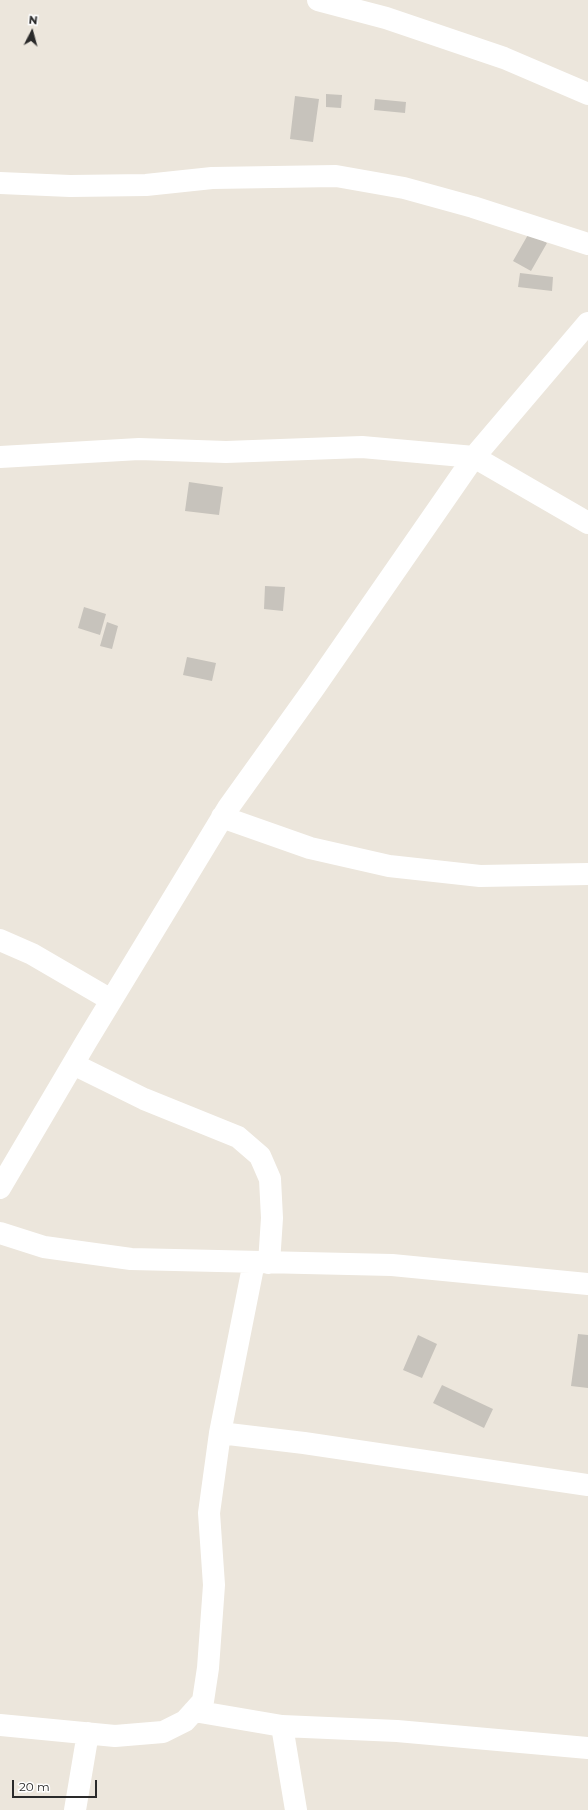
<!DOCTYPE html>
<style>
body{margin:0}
#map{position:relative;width:588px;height:1810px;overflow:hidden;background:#ece6dc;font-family:Montserrat,sans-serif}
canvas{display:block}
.north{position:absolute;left:12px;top:12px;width:40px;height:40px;-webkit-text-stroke:3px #fff;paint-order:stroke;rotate:6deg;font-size:11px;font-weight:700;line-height:16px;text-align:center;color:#2a2a2a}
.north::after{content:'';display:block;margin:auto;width:14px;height:18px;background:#2a2a2a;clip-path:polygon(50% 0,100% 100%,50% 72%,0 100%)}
.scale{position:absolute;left:12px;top:1780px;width:85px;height:18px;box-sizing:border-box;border:2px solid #2a2a2a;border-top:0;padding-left:5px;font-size:12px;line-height:14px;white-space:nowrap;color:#2a2a2a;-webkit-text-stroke:3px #fff;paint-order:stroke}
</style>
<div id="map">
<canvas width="588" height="1810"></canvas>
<div class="north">N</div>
<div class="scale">20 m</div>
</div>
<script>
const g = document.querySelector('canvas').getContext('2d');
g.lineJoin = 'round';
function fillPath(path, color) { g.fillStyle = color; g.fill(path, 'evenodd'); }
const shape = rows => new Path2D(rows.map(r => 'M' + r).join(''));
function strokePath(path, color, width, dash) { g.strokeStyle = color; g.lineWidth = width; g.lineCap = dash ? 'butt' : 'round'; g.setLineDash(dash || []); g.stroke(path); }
const building = shape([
 [326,94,342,95,341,108,326,107],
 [295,96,319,99,313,142,290,139],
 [375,99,406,102,405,113,374,110],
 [529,233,547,243,531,271,513,261],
 [520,273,553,277,552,291,518,287],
 [189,482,223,487,219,515,185,511],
 [265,586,285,587,283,611,264,609],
 [84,607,106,614,100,635,78,628],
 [107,622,118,626,112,649,100,646],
 [187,657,216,663,212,681,183,675],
 [578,1334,588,1335,588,1388,571,1386],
 [418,1335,437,1344,422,1378,403,1370],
 [442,1385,493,1409,484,1428,433,1403]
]);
const street = shape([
 [318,0,386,18,504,58,588,94],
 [0,183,70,186,146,185,212,178,336,176,404,188,473,207,588,244],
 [0,457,139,449,226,452,362,447,474,457,588,523],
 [222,817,310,848,389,866,480,876,588,874],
 [0,940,32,954,111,1000],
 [73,1064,144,1099,238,1137,260,1156,270,1179,272,1218,269,1263],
 [0,1188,86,1042,228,808,314,688,474,457,588,323],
 [0,1233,44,1247,131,1259,392,1265,588,1284],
 [220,1433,304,1443,588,1485],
 [194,1711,282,1726,397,1731,588,1748],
 [0,1725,115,1736,163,1732,185,1721,203,1701,208,1668,214,1585,209,1513,220,1433,254,1262],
 [282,1726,296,1810],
 [75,1810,88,1733]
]);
fillPath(building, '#c7c3bc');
strokePath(street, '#fff', 22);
</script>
